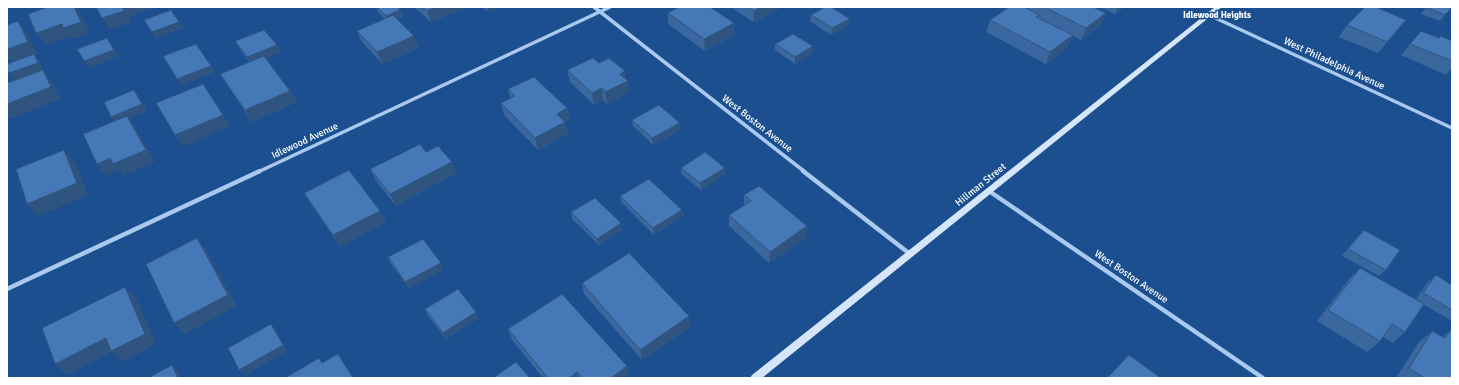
<!DOCTYPE html>
<style>
body{margin:0}
#map{position:relative;width:1459px;height:385px;overflow:hidden;background:#1b4f8f;font-family:Signika,sans-serif}
canvas{display:block}
.frame{position:absolute;inset:0;border:8px solid #fff;pointer-events:none}
</style>
<div id="map">
<canvas width="1459" height="385"></canvas>
<div class="frame"></div>
</div>
<script>
const g = document.querySelector('canvas').getContext('2d');
g.lineJoin = 'round';
const shape = rows => new Path2D(rows.map(r => 'M' + r).join(''));
function strokePath(path, color, width, dash) { g.strokeStyle = color; g.lineWidth = width; g.lineCap = dash ? 'butt' : 'round'; g.setLineDash(dash || []); g.stroke(path); }
function fillPath(path, color) { g.fillStyle = color; g.fill(path, 'evenodd'); }
function label(font, color, halo, rows, align = 'center') {
  g.font = font + ' Signika,sans-serif'; g.lineWidth = 3; g.setLineDash([]); g.textBaseline = 'middle'; g.strokeStyle = halo; g.fillStyle = color; for (const [text, x, y, turn = 0] of rows) {
    g.save(); g.translate(x, y); g.rotate((+turn || 0) * Math.PI / 180); g.textAlign = isNaN(turn) ? turn : align; if (halo) g.strokeText(text, 0, 0); g.fillText(text, 0, 0); g.restore();
  }
}
const streetFar1 = shape([
 [594,7,805,172],
 [1209,15,1452,128],
 [258,172,610,7]
]);
const street = shape([
 [803,171,910,254],
 [989,191,1263,378],
 [7,289,260,171]
]);
const secondary = shape([
 [1215,7,1222,7,762,378,750,378,752,375,1215,7]
]);
const wall = shape([
 [376,7,398,7,403,16,397,19,419,48,382,64,362,42,357,31,385,19,378,12],
 [414,7,465,7,465,8,431,22],
 [482,7,500,7,488,12],
 [731,7,779,7,779,9,753,22],
 [1026,7,1093,7,1101,25,1081,40,1073,36,1068,47,1046,64,986,32,990,20,1026,8],
 [1100,7,1125,7,1115,14],
 [1426,7,1452,7,1440,21,1421,14],
 [668,13,734,23,734,35,705,51,668,24],
 [811,15,849,25,831,35,810,21],
 [1347,25,1398,31,1378,53,1339,37],
 [1439,38,1452,41,1452,68,1446,75,1401,55,1410,44],
 [235,41,277,45,281,52,265,58,290,91,297,102,252,122,220,74,249,62,239,48],
 [775,44,813,46,812,53,795,64,775,50],
 [599,63,625,71,626,79,629,92,607,104,603,100,594,105,570,82,567,70],
 [508,89,567,108,570,120,565,122,568,134,538,150,504,115,501,103,510,99],
 [632,120,680,130,653,145,633,126],
 [426,152,452,162,456,173,396,206,376,181,370,169],
 [681,168,725,174,701,190,681,174],
 [304,193,380,211,386,222,340,247,311,204],
 [744,195,807,226,806,238,769,263,729,226,729,215,744,205],
 [620,196,682,210,683,216,654,235,621,202],
 [571,212,622,230,599,245,572,219],
 [1364,230,1386,270,1379,276,1342,256,1358,236],
 [388,257,444,269,409,288,391,264],
 [1360,268,1416,299,1428,282,1436,275,1452,285,1452,321,1424,305,1405,332,1393,343,1383,337,1380,341,1367,352,1317,321,1349,279],
 [582,283,689,316,690,327,642,360,584,294],
 [425,309,479,318,446,339,428,316],
 [508,329,627,366,629,376,627,378,543,378,512,340],
 [1451,330,1452,378,1396,378,1419,342,1432,331,1442,337]
]);
const shadedWall = shape([
 [74,7,76,7,79,11,90,33,72,39,70,36,46,45,36,33,62,24],
 [122,7,155,7,128,17,132,22,110,30,102,18],
 [436,7,465,7,465,8,431,22,427,11],
 [487,7,500,7,488,12],
 [761,7,779,7,779,9,753,22,754,11],
 [1118,7,1125,7,1115,14],
 [400,10,403,16,388,22,386,16],
 [1106,13,1101,25,1081,40,1086,28],
 [850,19,849,25,831,35,832,28],
 [1406,20,1398,31,1378,53,1387,42],
 [18,21,27,33,37,54,34,55,39,61,43,69,43,70,52,81,60,99,7,120,7,104,14,80,9,73,13,62,10,59,7,60,7,49],
 [179,22,183,28,156,38,152,32],
 [734,23,734,35,705,51,704,39],
 [1073,35,1068,47,1046,64,1050,52],
 [414,36,419,48,382,64,377,52],
 [107,38,119,56,89,68,84,61],
 [277,45,281,52,251,64,247,57],
 [813,46,812,53,795,64,795,57],
 [211,66,215,72,182,86,177,79],
 [625,71,626,81,628,81,629,92,607,104,605,92,620,74],
 [602,88,603,100,594,105,592,93],
 [134,90,139,97,147,111,129,118,136,128,155,162,123,176,119,170,107,176,97,164,116,123,111,117],
 [290,91,297,102,252,122,245,110],
 [567,108,570,120,565,122,568,134,538,150,535,138,557,114],
 [223,115,231,126,183,147,175,135],
 [680,123,680,130,653,145,652,138],
 [64,150,75,162,88,195,38,216,27,204],
 [452,162,456,173,396,206,390,194],
 [725,168,725,174,701,190,700,183],
 [682,210,683,216,654,235,653,228],
 [380,211,386,222,340,247,333,235],
 [621,223,622,230,599,245,597,239],
 [807,226,806,238,769,263,770,252],
 [197,238,206,250,237,306,185,334,174,323],
 [441,263,444,269,409,288,405,282],
 [125,287,136,298,156,344,123,362,112,352,68,375,55,364],
 [476,312,479,318,446,339,443,333],
 [689,316,690,327,642,360,640,350],
 [271,324,276,330,287,351,245,376,239,370],
 [338,354,354,378,353,378],
 [172,365,178,371,182,378,178,378],
 [627,366,629,376,627,378,611,378],
 [577,372,578,378,569,378]
]);
const building = shape([
 [48,7,74,7,81,22,63,28,62,24,36,33,28,14,48,7],
 [96,7,122,7,124,11,102,18,96,7],
 [377,7,398,7,400,10,386,16,377,7],
 [422,7,436,7,427,11,422,7],
 [679,7,710,7,734,23,704,39,668,13,679,7],
 [748,7,761,7,754,11,748,7],
 [825,7,831,7,850,19,832,28,811,15,825,7],
 [1009,7,1024,7,1039,15,1036,17,1073,35,1050,52,990,20,1009,7],
 [1044,7,1093,7,1106,13,1086,28,1044,7],
 [1365,7,1376,7,1406,20,1387,42,1347,25,1365,7],
 [1426,7,1452,7,1445,15,1426,7],
 [171,10,179,22,152,32,144,20,171,10],
 [393,15,414,36,377,52,357,31,393,15],
 [18,21,28,42,7,49,7,25,18,21],
 [264,30,277,45,247,57,235,41,264,30],
 [1421,31,1439,38,1441,36,1452,41,1452,61,1410,44,1421,31],
 [793,34,813,46,795,57,775,44,793,34],
 [107,38,114,50,84,61,77,49,107,38],
 [196,44,211,66,177,79,163,56,196,44],
 [34,54,38,63,9,73,7,70,7,64,34,54],
 [264,56,290,91,245,110,220,74,264,56],
 [593,58,599,63,609,58,625,71,620,74,628,81,605,92,602,88,592,93,567,70,593,58],
 [43,70,51,87,7,104,7,83,43,70],
 [534,77,567,108,557,114,565,122,535,138,501,103,515,96,508,89,534,77],
 [203,84,223,115,175,135,156,103,203,84],
 [134,90,142,104,111,117,104,102,134,90],
 [659,105,680,123,652,138,632,120,659,105],
 [127,116,146,150,113,164,110,158,97,164,83,134,127,116],
 [420,144,426,152,438,146,452,162,390,194,370,169,420,144],
 [64,150,77,183,27,204,16,169,64,150],
 [705,152,725,168,700,183,681,168,705,152],
 [349,170,380,211,333,235,304,193,349,170],
 [649,179,682,210,653,228,620,196,649,179],
 [759,186,807,226,770,252,729,215,751,201,744,195,759,186],
 [595,198,621,223,597,239,571,212,595,198],
 [1364,230,1400,250,1386,270,1348,249,1364,230],
 [197,238,228,295,174,323,146,264,197,238],
 [423,239,441,263,405,282,388,257,423,239],
 [629,253,689,316,640,350,582,283,629,253],
 [1360,268,1424,304,1405,332,1392,324,1380,341,1328,310,1360,268],
 [1436,275,1452,285,1452,310,1423,293,1436,275],
 [125,287,145,334,111,351,106,338,55,364,42,328,125,287],
 [458,289,476,312,443,333,425,309,458,289],
 [562,294,627,366,611,378,582,378,577,372,569,378,548,378,508,329,562,294],
 [271,324,283,345,239,370,228,348,271,324],
 [1451,330,1452,331,1452,378,1425,378,1409,368,1432,331,1445,338,1451,330],
 [338,354,353,378,285,378,319,358,322,363,338,354],
 [1129,355,1161,378,1107,378,1129,355],
 [516,362,530,378,493,378,516,362],
 [172,365,178,378,148,378,172,365]
]);
const farNeighbourhoodnames = [
 ["Idlewood Heights",1217,16]
];
const streetNames = [
 ["West Philadelphia Avenue",1334,64,25],
 ["West Boston Avenue",757,124,38],
 ["Idlewood Avenue",305,141,-25],
 ["Hillman Street",981,185,-39],
 ["West Boston Avenue",1131,277,34]
];
strokePath(streetFar1, '#a9c9ee', 3.5);
strokePath(street, '#a9c9ee', 4.5);
fillPath(secondary, '#d6e6fa');
fillPath(wall, '#3a679d');
fillPath(shadedWall, '#305480');
fillPath(building, '#4478b7');
strokePath(building, '#305480', 1);
label('bold 9px', '#fff', '#1b4f8f', farNeighbourhoodnames);
label('10px', '#fff', '#1b4f8f', streetNames);
</script>
